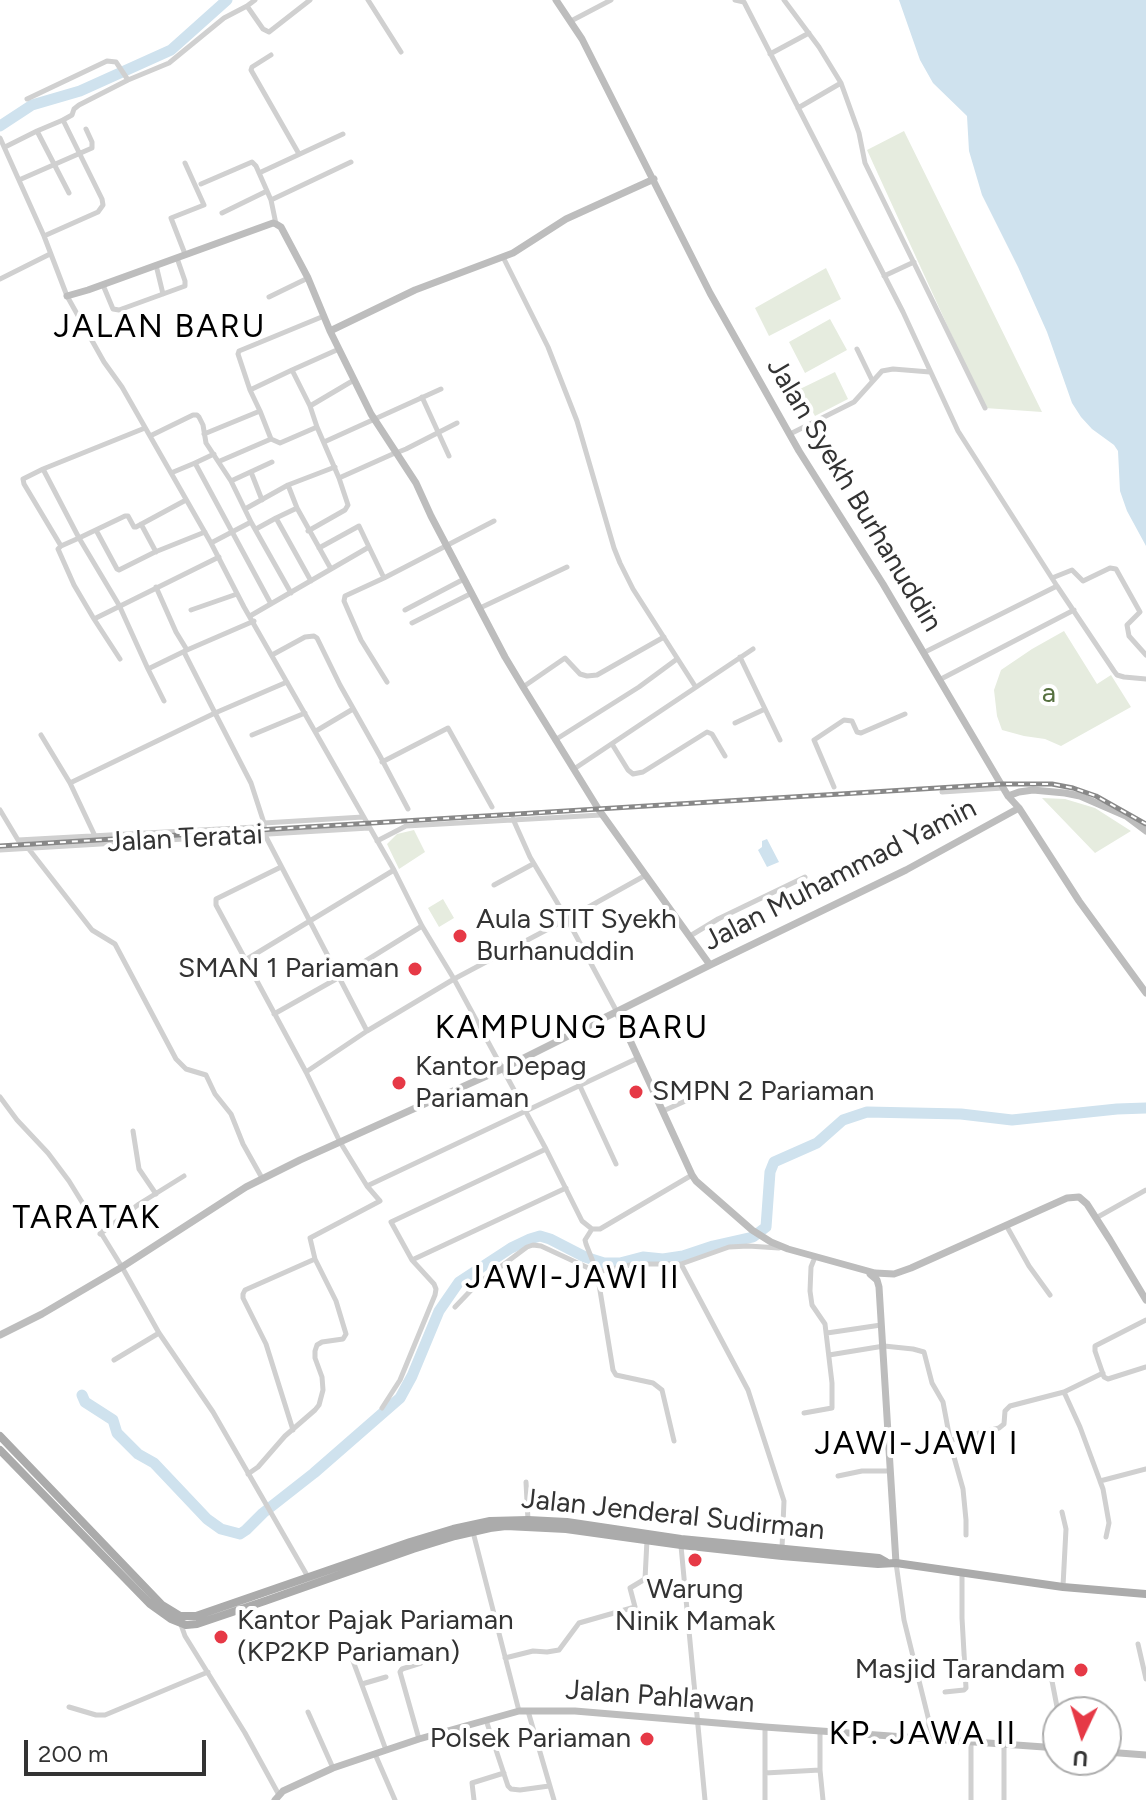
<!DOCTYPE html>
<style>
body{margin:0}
#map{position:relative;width:1146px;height:1800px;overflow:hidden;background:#fff;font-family:Figtree,sans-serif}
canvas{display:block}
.north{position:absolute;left:1042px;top:1696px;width:80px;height:80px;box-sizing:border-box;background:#fff;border:2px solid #adadad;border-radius:50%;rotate:184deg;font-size:22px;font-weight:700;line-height:32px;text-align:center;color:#333}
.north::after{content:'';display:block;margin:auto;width:28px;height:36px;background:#e63946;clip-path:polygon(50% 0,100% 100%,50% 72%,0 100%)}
.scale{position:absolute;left:24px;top:1740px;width:182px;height:36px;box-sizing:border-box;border:4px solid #333;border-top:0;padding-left:10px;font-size:24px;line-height:28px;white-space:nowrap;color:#333;-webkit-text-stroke:6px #fff;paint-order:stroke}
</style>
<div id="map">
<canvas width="1146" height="1800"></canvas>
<div class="north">U</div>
<div class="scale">200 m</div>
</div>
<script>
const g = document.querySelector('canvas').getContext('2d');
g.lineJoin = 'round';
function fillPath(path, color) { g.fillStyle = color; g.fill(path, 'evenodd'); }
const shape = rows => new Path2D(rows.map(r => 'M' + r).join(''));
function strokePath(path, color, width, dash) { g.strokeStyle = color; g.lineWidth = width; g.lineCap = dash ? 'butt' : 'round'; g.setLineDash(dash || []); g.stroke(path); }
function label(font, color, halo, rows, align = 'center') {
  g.font = font + ' Figtree,sans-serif'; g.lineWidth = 8; g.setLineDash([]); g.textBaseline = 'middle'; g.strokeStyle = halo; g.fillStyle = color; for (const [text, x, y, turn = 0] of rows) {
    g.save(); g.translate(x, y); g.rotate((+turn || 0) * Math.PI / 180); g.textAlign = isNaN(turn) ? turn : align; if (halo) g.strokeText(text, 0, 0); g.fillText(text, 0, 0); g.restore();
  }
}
const green = shape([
 [904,131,1042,412,985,408,867,150],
 [826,268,841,299,769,336,755,308],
 [830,319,847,350,805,373,789,342],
 [835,372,848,399,815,416,800,389],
 [1064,631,1097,684,1111,675,1131,707,1061,746,1045,739,1024,736,1002,730,997,716,994,690,1001,670,1032,649],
 [1042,798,1065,799,1095,808,1131,831,1095,853],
 [414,830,425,852,399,869,387,844,397,834],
 [443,899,454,918,439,927,428,908]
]);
const water = shape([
 [899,0,1146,0,1146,546,1127,511,1120,491,1118,451,1114,445,1092,429,1081,417,1072,403,1047,332,1018,267,982,195,969,151,967,116,933,83,920,60],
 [767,839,779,862,767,867,758,850,762,847,762,841]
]);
const river = shape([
 [0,126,32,105,80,91,171,50,227,0],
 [82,1395,85,1402,113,1420,117,1433,138,1454,154,1463,207,1519,221,1529,240,1534,246,1530,263,1513,314,1473,400,1398,412,1376,439,1311,459,1282,511,1248,530,1239,540,1236,550,1239,585,1257,604,1263,620,1263,643,1257,663,1259,683,1256,713,1246,753,1237,766,1227,770,1172,774,1162,817,1143,843,1120,867,1112,961,1114,1012,1120,1117,1109,1146,1108]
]);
const street = shape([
 [368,0,401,52],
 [735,0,744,2,903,312,958,431,1057,586,1114,671,1117,675,1124,677,1146,679],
 [784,0,819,47,841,83,859,133,865,163,985,408],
 [247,6,263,29,269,32,310,0],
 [571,21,611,0],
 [770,54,809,33],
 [271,55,252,67,251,70,299,154],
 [27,99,107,61,116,62,128,80],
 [798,108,841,83],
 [63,120,72,115,74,109,79,105,128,80,169,63,224,18,247,6,255,0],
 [0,138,44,236,67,296,104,362,122,387,211,543,244,607,394,870,422,926,454,979,546,1149,582,1221,592,1229,600,1229,692,1175],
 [5,147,37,131],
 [185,163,204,205,171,218,185,254],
 [259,173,343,134],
 [19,180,92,148,92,142,86,129],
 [201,184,252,162,256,166,271,200,276,224],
 [271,200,351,162],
 [222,213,267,191],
 [44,236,98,212,103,205,102,199,63,120,37,131,69,193],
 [503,257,548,347,577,421,614,548,620,563,633,589,695,686],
 [156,265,163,294],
 [884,276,914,262],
 [0,279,50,254],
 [103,285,113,309,119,310,185,286,185,281,177,258],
 [269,297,308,278],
 [857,349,872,380],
 [292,370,339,349],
 [250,390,238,354,239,351,324,316],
 [422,397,449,456],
 [310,406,354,380],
 [260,411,271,439],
 [204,434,260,411,250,390,292,370,310,406,317,427,280,443,271,439,220,461],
 [790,434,854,402,882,371,893,369,930,372],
 [150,436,193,415,197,415,199,417,203,425,206,443,231,481,251,522,291,593],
 [324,442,441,389],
 [396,453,406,449,457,423],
 [195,463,214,454],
 [43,469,79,538,125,516,128,516,134,527,136,527,186,500],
 [251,472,262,500],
 [171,473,195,463,271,604],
 [339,478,395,453],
 [231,481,272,462],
 [288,485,335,467],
 [245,509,288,485,297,508],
 [276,518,297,508,331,569],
 [141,524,156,552],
 [256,529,276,518,311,581],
 [96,530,117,569,119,570,155,552,205,532],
 [308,531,345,510,348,505,339,478,317,427],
 [211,543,251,522],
 [61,546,79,538,119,605,148,669,187,650,254,621],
 [319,548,359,526,369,547],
 [384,578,345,596,344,601,361,640,387,682],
 [1052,578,1072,570,1083,581,1110,568,1116,569,1140,612,1127,625,1129,636,1146,655],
 [156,587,176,632,187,650],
 [480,608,567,567],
 [191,610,237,594],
 [405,610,464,579],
 [250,616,369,547,384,578,494,521],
 [94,619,219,557],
 [412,623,472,593],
 [925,652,1057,586],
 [272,655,305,637,314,636,317,638,340,685,380,756,408,809],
 [740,657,780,740],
 [120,659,94,619,74,585,58,549,61,546,24,484,23,479,43,469,145,428],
 [148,669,164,701],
 [941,679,1074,610],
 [287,682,215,713,251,783,264,823,265,835,367,1031],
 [523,687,565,658,580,674,587,676,597,675,664,637],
 [735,723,765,709],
 [316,731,353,709],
 [41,735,70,783,95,836],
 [252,735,305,713],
 [555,740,639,687,677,659],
 [612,744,628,770,633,774,643,772,707,732,712,734,725,756],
 [382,762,448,728,492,807],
 [574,769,753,649],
 [70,783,215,713,184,652],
 [834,787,814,740,844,720,852,721,857,732,861,733,905,714],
 [942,792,1003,788],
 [0,810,18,840,256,827,264,823,363,817],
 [513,819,530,857,567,919,617,1012],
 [377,841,406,826,601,815],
 [28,848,92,930,115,944,176,1059,186,1069,206,1075,215,1094,231,1114,243,1144,262,1178],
 [0,850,369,828],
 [494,885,533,864],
 [690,936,718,919,805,877],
 [247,959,394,870],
 [274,1014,338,978,422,926],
 [306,1072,367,1031,454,979,567,919,646,875],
 [579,1084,616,1164],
 [0,1097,17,1120,48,1153,69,1181,122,1267,159,1333,213,1412,308,1577],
 [663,1111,710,1090],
 [133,1131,139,1169,156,1194],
 [546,1149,391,1222,412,1260,566,1188],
 [367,1186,638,1058],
 [1096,1218,1146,1190],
 [1006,1225,1029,1266,1050,1295],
 [592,1229,585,1240,586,1244,597,1272,613,1370,616,1375,653,1383,662,1390,674,1441],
 [100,1234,139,1204,184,1176],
 [681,1264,748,1390,784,1501,782,1548],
 [455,1307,476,1285,527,1247,533,1245,541,1246,597,1272,635,1264,681,1264,729,1247,748,1246,779,1248],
 [1146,1320,1095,1346,1095,1351,1104,1377,1108,1379,1146,1367],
 [827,1333,881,1325],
 [829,1355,884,1346,913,1349,924,1352,932,1383,943,1402,952,1450,963,1489,966,1520,966,1535],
 [114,1360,159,1333],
 [1103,1373,1064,1392,1080,1427,1100,1481,1146,1469],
 [382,1408,400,1380,435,1295,436,1289,434,1284,412,1260],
 [804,1413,832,1408,832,1383,825,1324,812,1305,810,1291,811,1267,815,1257],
 [293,1430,266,1344,243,1298,243,1294,245,1290,315,1259],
 [952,1440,999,1428,1004,1424,1005,1411,1010,1406,1064,1392],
 [248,1474,258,1467,285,1436,315,1410,319,1405,323,1390,322,1377,315,1358,315,1351,317,1345,322,1342,343,1339,346,1334,336,1301,315,1259,310,1238,380,1201,367,1186,340,1142,306,1072,216,905,216,899,281,867],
 [838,1476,862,1471,890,1471],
 [1100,1481,1103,1489,1109,1523,1106,1537],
 [526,1482,528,1520],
 [1062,1512,1066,1529,1063,1586],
 [473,1532,519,1711],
 [681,1546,705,1800],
 [896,1563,904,1620,929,1721,928,1739],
 [180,1622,185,1636,245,1733,279,1795],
 [639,1622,630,1588,645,1579,647,1540],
 [1138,1644,1146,1679],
 [378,1650,355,1658,353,1661,386,1750],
 [505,1658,533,1651,547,1652,559,1650,579,1623,635,1607],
 [1052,1681,1058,1712],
 [362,1684,386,1677],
 [945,1692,964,1690,966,1688,962,1618,962,1572],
 [69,1707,96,1715,105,1715,208,1672],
 [528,1711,554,1800],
 [308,1712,333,1768],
 [486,1720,508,1786,511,1789,520,1790,549,1786],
 [765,1727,765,1800],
 [820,1731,820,1770],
 [419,1739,400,1672,402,1669,421,1663],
 [1004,1745,1004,1800],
 [375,1754,395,1800],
 [765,1773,820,1770,823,1800],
 [474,1800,472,1783,504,1773],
 [971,1800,971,1742]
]);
const secondary = shape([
 [556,0,582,39,710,293,799,451,883,584,1008,796,1019,808,1079,901,1146,993],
 [654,179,566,219,513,253,415,290,330,331,371,414,416,483,431,516,505,657,523,687,599,810,710,965],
 [67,296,88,290,273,223,276,224,281,227,308,278,330,331],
 [1008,796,1019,792,1033,790,1065,793,1080,796,1126,816,1146,831],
 [617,1012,692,1175,696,1181,752,1230,771,1242,788,1249,875,1273,894,1274,911,1268,1067,1198,1079,1197,1087,1204,1110,1240,1146,1300],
 [870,1274,877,1280,879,1287,896,1563],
 [0,1335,42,1314,122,1267,246,1187,300,1160,502,1069,710,965,906,870,1019,808],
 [1106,1752,1146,1755],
 [275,1800,283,1791,333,1768,419,1739,519,1711,575,1711,765,1727,1058,1748]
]);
const primary = shape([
 [0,1436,162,1605,180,1616,196,1616,410,1542,453,1529,490,1521,528,1520,567,1522,681,1539,879,1558,886,1562],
 [0,1450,150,1604,171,1619,186,1625,197,1624,265,1601,413,1549,455,1536,490,1528,506,1526,566,1529,681,1545,782,1556,878,1564,896,1563,1063,1587,1146,1594]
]);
const rail = shape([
 [0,846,1002,784,1052,784,1073,788,1096,796,1146,824]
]);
const markers = [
 [460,936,8,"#e63946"],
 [415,969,8,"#e63946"],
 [399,1083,8,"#e63946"],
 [636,1092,8,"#e63946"],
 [695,1560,8,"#e63946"],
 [221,1637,8,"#e63946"],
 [1081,1670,8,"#e63946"],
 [647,1739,8,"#e63946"]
];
const streetNames = [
 ["Jalan Syekh Burhanuddin",854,495,59],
 ["Jalan Teratai",185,839,-3],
 ["Jalan Muhammad Yamin",840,875,-27],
 ["Jalan Jenderal Sudirman",673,1515,6],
 ["Jalan Pahlawan",660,1697,4]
];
const parkNames = [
 ["a",1049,694]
];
const poiNames = [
 ["Aula STIT Syekh",476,920],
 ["Burhanuddin",476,952],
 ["SMAN 1 Pariaman",399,969,"right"],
 ["Kantor Depag",415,1067],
 ["Pariaman",415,1099],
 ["SMPN 2 Pariaman",652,1092],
 ["Warung",695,1590,"center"],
 ["Ninik Mamak",695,1622,"center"],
 ["Kantor Pajak Pariaman",237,1621],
 ["(KP2KP Pariaman)",237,1653],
 ["Masjid Tarandam",1065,1670,"right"],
 ["Polsek Pariaman",631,1739,"right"]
];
const quarterNames = [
 ["JALAN BARU",160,328],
 ["KAMPUNG BARU",572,1029],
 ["TARATAK",87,1219],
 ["JAWI-JAWI II",573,1279],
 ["JAWI-JAWI I",917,1445],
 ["KP. JAWA II",923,1735]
];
fillPath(green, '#e6ecdf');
fillPath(water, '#cfe2ee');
strokePath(river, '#cfe2ee', 11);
strokePath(street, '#d0d0d0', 5);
strokePath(secondary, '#bdbdbd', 7);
strokePath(primary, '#ababab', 8);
strokePath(rail, '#888', 5);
strokePath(rail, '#fff', 2, [6]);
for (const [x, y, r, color] of markers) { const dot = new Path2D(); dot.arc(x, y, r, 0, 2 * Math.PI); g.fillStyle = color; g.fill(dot); strokePath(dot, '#fff', 3); }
label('28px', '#333', '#fff', streetNames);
label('28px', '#56703f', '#fff', parkNames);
label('28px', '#333', '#fff', poiNames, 'left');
g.letterSpacing = '2px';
label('32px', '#000', '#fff', quarterNames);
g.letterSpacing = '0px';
</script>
